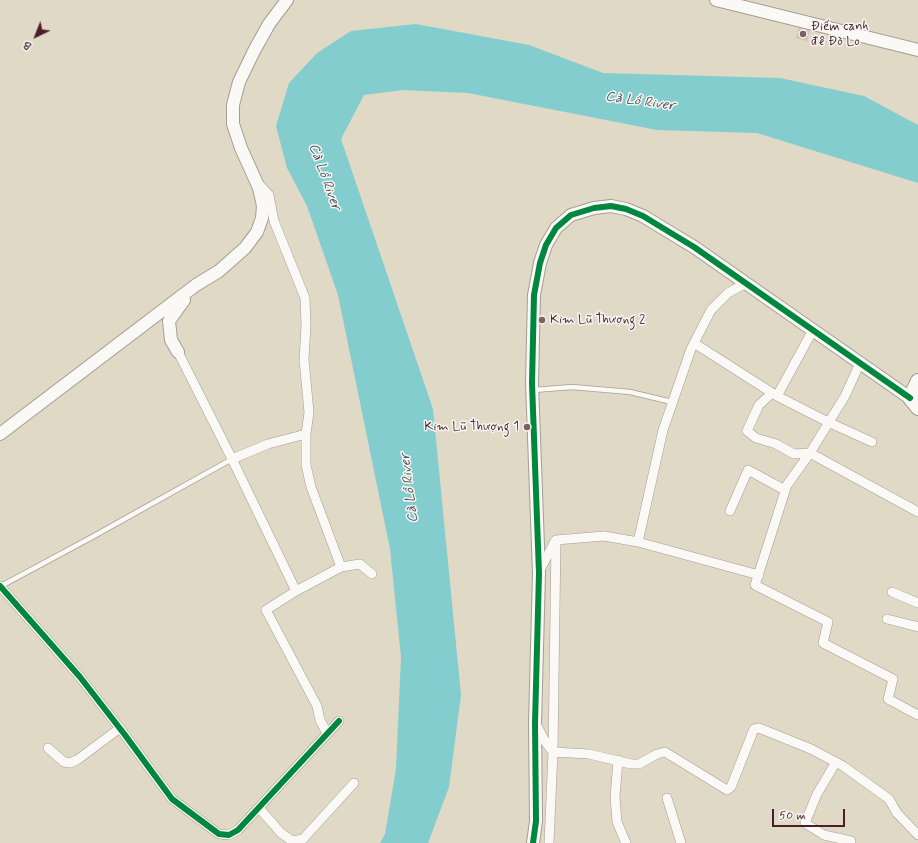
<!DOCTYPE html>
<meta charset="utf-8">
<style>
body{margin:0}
#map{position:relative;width:918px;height:843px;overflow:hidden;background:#e0d9c6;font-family:Mynerve,sans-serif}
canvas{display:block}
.north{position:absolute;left:16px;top:16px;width:40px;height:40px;-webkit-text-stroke:3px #f6f6f2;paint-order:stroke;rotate:223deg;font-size:11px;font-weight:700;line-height:16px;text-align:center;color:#4a1f2b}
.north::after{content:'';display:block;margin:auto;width:14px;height:18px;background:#4a1f2b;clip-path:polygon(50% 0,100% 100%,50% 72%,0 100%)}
.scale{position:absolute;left:772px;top:809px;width:73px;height:18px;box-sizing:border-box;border:2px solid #4a1f2b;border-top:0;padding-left:5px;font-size:12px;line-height:14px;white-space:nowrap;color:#4a1f2b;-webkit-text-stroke:3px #f6f6f2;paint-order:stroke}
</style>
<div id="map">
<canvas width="918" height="843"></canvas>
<div class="north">B</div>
<div class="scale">50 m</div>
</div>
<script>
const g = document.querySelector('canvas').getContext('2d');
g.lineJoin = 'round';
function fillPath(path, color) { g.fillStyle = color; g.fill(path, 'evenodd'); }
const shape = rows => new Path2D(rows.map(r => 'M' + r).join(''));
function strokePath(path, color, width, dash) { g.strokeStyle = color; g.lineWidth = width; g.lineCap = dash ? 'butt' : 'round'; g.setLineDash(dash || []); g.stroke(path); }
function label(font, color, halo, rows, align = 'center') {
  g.font = font + ' Mynerve,sans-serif'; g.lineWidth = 3; g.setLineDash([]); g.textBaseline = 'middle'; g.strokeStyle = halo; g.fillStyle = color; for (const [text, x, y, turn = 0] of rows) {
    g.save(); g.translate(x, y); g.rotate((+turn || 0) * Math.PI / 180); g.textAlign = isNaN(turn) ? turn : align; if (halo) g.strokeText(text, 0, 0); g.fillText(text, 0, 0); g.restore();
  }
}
const water = shape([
 [416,24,529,45,603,73,780,78,864,96,918,125,918,183,757,133,657,130,468,93,403,90,364,95,341,139,433,409,461,695,449,787,428,843,380,843,385,834,396,769,401,657,390,549,338,295,307,206,287,168,276,126,289,83,317,53,351,31]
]);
const building = shape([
 [799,28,810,31,807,41,796,38]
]);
const lane = shape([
 [534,390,572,387,630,392,672,402],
 [1,586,94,536,232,459]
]);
const street = shape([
 [258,183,269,195,274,221,305,298,306,325,304,360,309,412,306,434],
 [694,343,777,396,828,422,872,442],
 [178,352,232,459,296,591],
 [860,363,845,396,810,453,787,485,755,585,828,622,823,643,893,679,888,699,918,715],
 [772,393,759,405,747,431,756,438,776,444,794,454,810,453,918,512],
 [777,396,813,330],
 [232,459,268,444,306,434,306,465,311,487,341,567],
 [730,511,748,470,785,490],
 [556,540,604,536,638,542,759,575],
 [638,542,663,430,691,349,711,310,728,293,746,283],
 [539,572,555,541],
 [0,586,80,677,125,735,172,799,219,834,229,835,238,830,339,721],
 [892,592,918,603],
 [887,619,918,627],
 [536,724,546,743,553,752,589,754,631,764,639,764,657,754,665,752,727,790,731,787,754,729,759,728,811,749,843,766,889,799,897,813,918,835],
 [327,733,320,720,317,706,266,610,296,591,341,567,360,564,372,574],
 [48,748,64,762,70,763,77,760,120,728],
 [618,760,615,797,617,822,626,843],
 [836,762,817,794,805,823,824,835,851,841],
 [667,798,681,843],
 [259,808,281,833,292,841,303,839,354,783],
 [549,843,553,752,556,540]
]);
const secondary = shape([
 [716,0,918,50],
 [178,352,171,340,169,321,184,300],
 [0,434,196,285,219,271,245,248,257,232,262,218,263,206,259,188,241,148,233,124,233,105,239,82,254,51,269,24,287,0],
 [533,843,536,821,535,723,539,573,532,383,534,295,540,263,546,245,556,228,571,215,594,208,611,206,626,209,643,216,694,247,910,398]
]);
const primary = shape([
 [918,381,910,398,918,408]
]);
const cycleway = shape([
 [0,586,80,677,125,735,172,799,219,834,229,835,238,830,339,721],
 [533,843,536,821,535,723,539,573,532,383,534,295,540,263,546,245,556,228,571,215,594,208,611,206,626,209,643,216,694,247,910,398]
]);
const markers = [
 [803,34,4,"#7e6061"],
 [542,320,4,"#7e6061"],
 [527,427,4,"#7e6061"]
];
const poiNames = [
 ["Điếm canh",811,27],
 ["đê Đò Lo",811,42],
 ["Kim Lũ Thượng 2",550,320],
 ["Kim Lũ Thượng 1",519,427,"right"]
];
const waterNames = [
 ["Cà Lồ River",640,102,8],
 ["Cà Lồ River",324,177,70],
 ["Cà Lồ River",410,488,-97]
];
fillPath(water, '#83cdce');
fillPath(building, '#cfc1b5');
strokePath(lane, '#a69c93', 6);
strokePath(street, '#a69c93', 10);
strokePath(secondary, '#a69c93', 14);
strokePath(primary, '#a69c93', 16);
strokePath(lane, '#faf9f6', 4.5);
strokePath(street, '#faf9f6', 9);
strokePath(secondary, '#faf9f6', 12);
strokePath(primary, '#faf9f6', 14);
strokePath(cycleway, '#00873e', 6);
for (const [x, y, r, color] of markers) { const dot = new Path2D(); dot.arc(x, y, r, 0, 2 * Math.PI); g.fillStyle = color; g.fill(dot); strokePath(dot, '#f6f6f2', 1.5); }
label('13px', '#4a1f2b', '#f6f6f2', poiNames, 'left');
label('italic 14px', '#4f525d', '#f6f6f2', waterNames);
</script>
